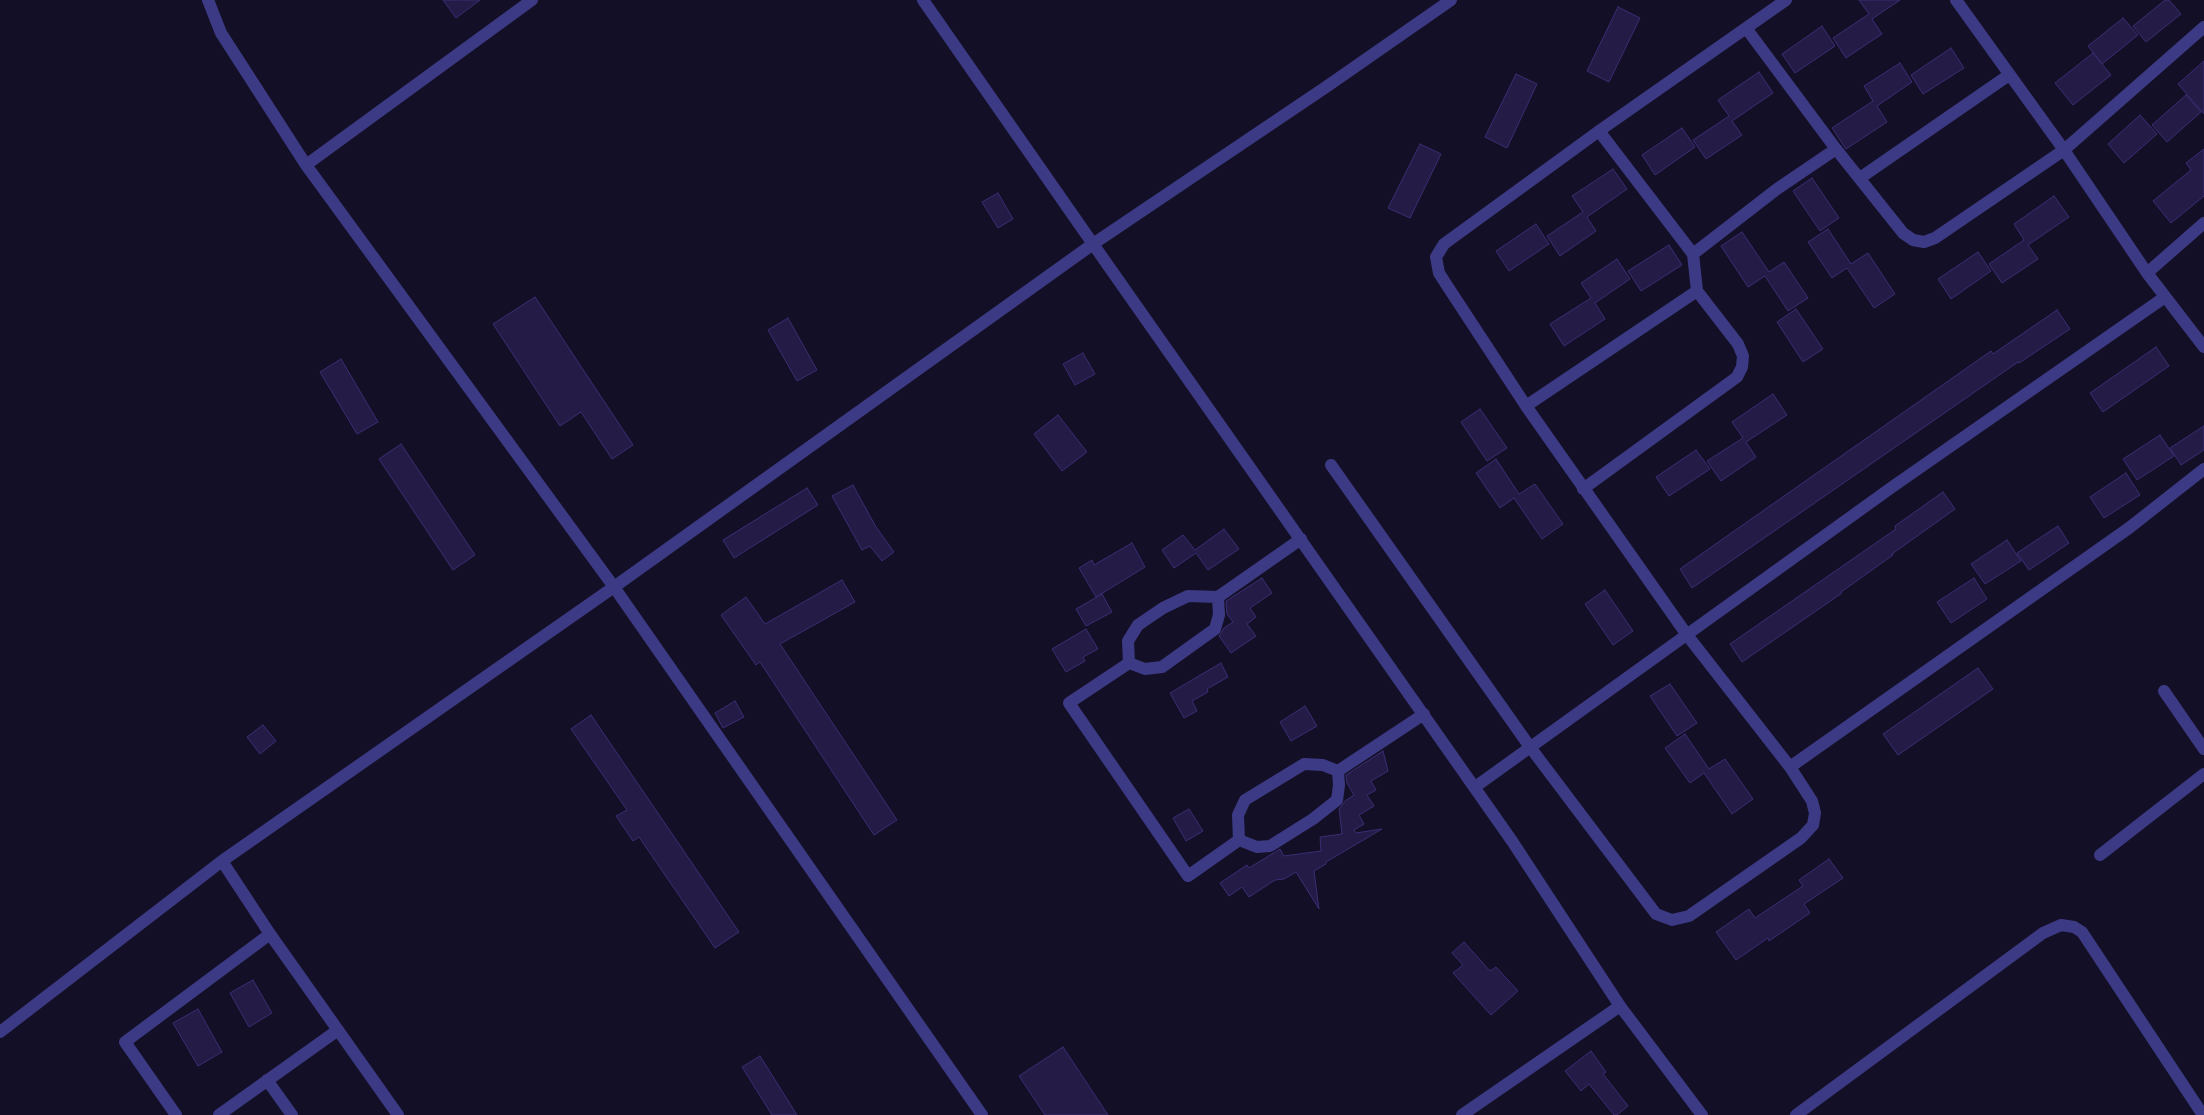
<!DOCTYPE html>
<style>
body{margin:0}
canvas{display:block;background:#130f26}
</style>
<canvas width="2204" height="1115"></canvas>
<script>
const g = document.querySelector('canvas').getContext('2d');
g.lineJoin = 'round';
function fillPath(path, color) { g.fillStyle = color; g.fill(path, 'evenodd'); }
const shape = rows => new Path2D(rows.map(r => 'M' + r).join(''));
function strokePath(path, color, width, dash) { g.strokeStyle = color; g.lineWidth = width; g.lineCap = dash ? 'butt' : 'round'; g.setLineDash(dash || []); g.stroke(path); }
const building = shape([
 [443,0,480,0,456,18,443,0],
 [1859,0,1900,0,1872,19,1882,34,1846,58,1833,38,1869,14,1859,0],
 [2165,0,2169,0,2181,14,2146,42,2133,26,2165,0],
 [1618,7,1640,18,1609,82,1587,71,1618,7],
 [2123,18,2138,35,2102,64,2088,46,2123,18],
 [1822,26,1835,46,1795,73,1782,54,1822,26],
 [1951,48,1964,68,1923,94,1911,75,1951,48],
 [2093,53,2111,75,2073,105,2055,83,2093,53],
 [2204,61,2204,114,2178,84,2204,61],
 [1900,63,1912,82,1877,106,1887,122,1846,149,1832,128,1873,101,1864,86,1900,63],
 [1759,72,1773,93,1732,121,1742,135,1706,159,1693,140,1729,116,1718,100,1759,72],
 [1516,74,1537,84,1507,148,1485,137,1516,74],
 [2186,95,2201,112,2167,142,2152,125,2186,95],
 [2140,115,2157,134,2124,163,2108,144,2140,115],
 [1682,128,1695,147,1655,175,1642,155,1682,128],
 [1420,144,1441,154,1410,218,1388,208,1420,144],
 [2204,149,2204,196,2171,223,2153,201,2191,170,2186,163,2204,149],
 [1613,169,1627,189,1587,217,1596,231,1560,256,1547,236,1583,212,1572,196,1613,169],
 [1812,178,1839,218,1820,231,1793,191,1812,178],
 [998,193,1013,219,998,228,982,202,998,193],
 [2054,196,2069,217,2028,245,2038,259,2002,283,1989,264,2024,240,2014,224,2054,196],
 [1536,224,1549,244,1509,271,1496,251,1536,224],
 [1828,229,1851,264,1868,253,1895,294,1874,308,1847,268,1832,278,1808,242,1828,229],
 [1742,232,1769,272,1784,262,1808,298,1788,311,1765,276,1748,287,1721,246,1742,232],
 [1669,245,1682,265,1641,291,1628,271,1669,245],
 [1978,252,1991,271,1951,299,1938,279,1978,252],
 [1617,259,1630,279,1595,303,1605,319,1564,346,1550,324,1591,298,1581,283,1617,259],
 [535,297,633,445,612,459,581,412,560,426,493,324,535,297],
 [1796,309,1823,349,1803,362,1777,322,1796,309],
 [2057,310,2070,329,2019,363,2018,362,1692,588,1680,569,1991,351,1993,354,2057,310],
 [788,318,817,370,797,381,768,330,788,318],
 [2156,347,2169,366,2103,412,2090,393,2156,347],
 [1083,353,1095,374,1075,385,1063,364,1083,353],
 [341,359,378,422,357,434,320,372,341,359],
 [1773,394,1787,415,1746,442,1756,457,1721,481,1707,461,1743,438,1732,422,1773,394],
 [1480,409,1507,448,1487,461,1461,422,1480,409],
 [1058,415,1087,452,1062,471,1034,434,1058,415],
 [2204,426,2204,450,2181,465,2170,448,2204,426],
 [2160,435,2174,456,2137,480,2123,459,2160,435],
 [401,444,475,555,453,570,379,459,401,444],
 [1696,450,1710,469,1669,496,1656,477,1696,450],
 [1496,459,1519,494,1535,484,1563,524,1542,539,1514,498,1500,508,1476,473,1496,459],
 [2126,473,2140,495,2104,518,2090,497,2126,473],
 [853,485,876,527,894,552,882,561,870,546,862,550,832,496,853,485],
 [807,488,818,505,734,558,723,540,807,488],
 [1943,492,1955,509,1892,554,1893,555,1841,592,1842,593,1742,662,1730,644,1896,529,1895,526,1943,492],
 [2058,526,2069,543,2029,570,2017,553,2058,526],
 [1224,529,1239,549,1208,570,1196,553,1174,568,1162,550,1183,535,1195,550,1224,529],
 [2007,540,2021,561,1985,584,1971,564,2007,540],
 [1132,543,1145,567,1096,597,1079,568,1092,560,1094,565,1132,543],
 [1262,578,1272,593,1250,608,1256,617,1247,624,1256,636,1231,653,1219,636,1224,628,1233,622,1227,614,1226,601,1262,578],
 [1974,578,1987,599,1951,623,1937,602,1974,578],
 [842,580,855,602,780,644,897,820,874,835,760,662,756,665,721,615,746,597,765,624,842,580],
 [1605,590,1633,631,1613,645,1585,604,1605,590],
 [1102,594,1112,612,1086,626,1076,609,1102,594],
 [1086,629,1098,649,1083,657,1085,661,1066,672,1052,649,1086,629],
 [1221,663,1228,677,1207,689,1208,692,1192,701,1197,711,1184,718,1170,693,1221,663],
 [1978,668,1993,689,1898,755,1883,734,1978,668],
 [1670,684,1697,723,1677,736,1650,696,1670,684],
 [735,701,744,717,723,728,715,713,735,701],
 [1305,706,1317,726,1291,741,1280,722,1305,706],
 [591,715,739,932,715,948,639,837,633,841,616,816,627,810,571,729,591,715],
 [263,725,276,741,260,754,247,737,263,725],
 [1685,734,1709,769,1725,759,1753,799,1732,814,1704,773,1690,783,1665,748,1685,734],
 [1383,751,1388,771,1371,781,1376,790,1367,795,1374,806,1359,815,1364,824,1354,830,1356,833,1382,829,1326,862,1326,864,1314,871,1319,909,1296,872,1284,879,1275,880,1249,897,1242,887,1229,896,1220,883,1247,865,1249,868,1280,849,1284,856,1321,851,1320,837,1342,834,1339,809,1345,801,1354,795,1347,783,1346,775,1383,751],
 [1189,809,1203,831,1186,841,1173,818,1189,809],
 [1829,859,1843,878,1804,904,1810,913,1769,941,1768,938,1736,960,1716,932,1749,909,1755,918,1803,886,1799,880,1829,859],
 [1464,942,1490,971,1496,967,1518,991,1491,1015,1453,973,1463,965,1452,953,1464,942],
 [253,980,272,1013,249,1027,230,993,253,980],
 [198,1009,222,1052,198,1066,173,1023,198,1009],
 [1063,1047,1108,1115,1045,1115,1019,1076,1063,1047],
 [1591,1051,1606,1072,1603,1074,1628,1106,1617,1115,1614,1115,1589,1084,1581,1091,1565,1071,1591,1051],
 [760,1056,797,1115,772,1115,742,1067,760,1056]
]);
const minor = shape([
 [208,0,221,33,306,165,614,587,982,1115],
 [1451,0,1326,87,1093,244,1512,841,1620,1006,1702,1115],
 [1956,0,2064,150,2147,273,2204,347],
 [1746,28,1836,149,1903,233,1913,240,1924,242,1935,238,2064,150,2204,27],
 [306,165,532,0],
 [1860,178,2009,75],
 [1693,254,1777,189,1836,149],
 [2147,273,2204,223],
 [1526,406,1697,291],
 [1331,465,1530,747,1656,914,1672,920,1689,916,1801,838,1813,825,1815,813,1812,801,1790,767,1687,635,1526,406,1446,284,1439,273,1436,257,1444,244,1599,131,1786,0],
 [1583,489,1737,377,1742,367,1743,356,1738,344,1697,291,1693,254,1599,131],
 [1301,539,1218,597,1188,596,1163,608,1138,625,1128,641,1129,663,1069,703,1188,876,1239,840,1257,847,1270,846,1313,819,1337,800,1339,785,1338,771,1424,714],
 [1129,663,1145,669,1162,667,1215,629,1219,615,1218,597],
 [2164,691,2204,749],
 [1790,767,2129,528,2204,469],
 [1475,787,1895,485,2165,297],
 [1239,840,1238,815,1245,800,1304,764,1323,765,1338,771],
 [2100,855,2204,774],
 [222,861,270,934,398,1115],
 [0,1032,222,861,614,587,1093,244,923,0],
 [267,1080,292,1115],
 [176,1115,125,1042,270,934],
 [219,1115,338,1030],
 [1462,1115,1620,1006],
 [1796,1115,2043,933,2061,925,2074,927,2082,932,2203,1115]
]);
fillPath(building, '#241b47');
strokePath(building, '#3b2d73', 1);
strokePath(minor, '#3d3a85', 12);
</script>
